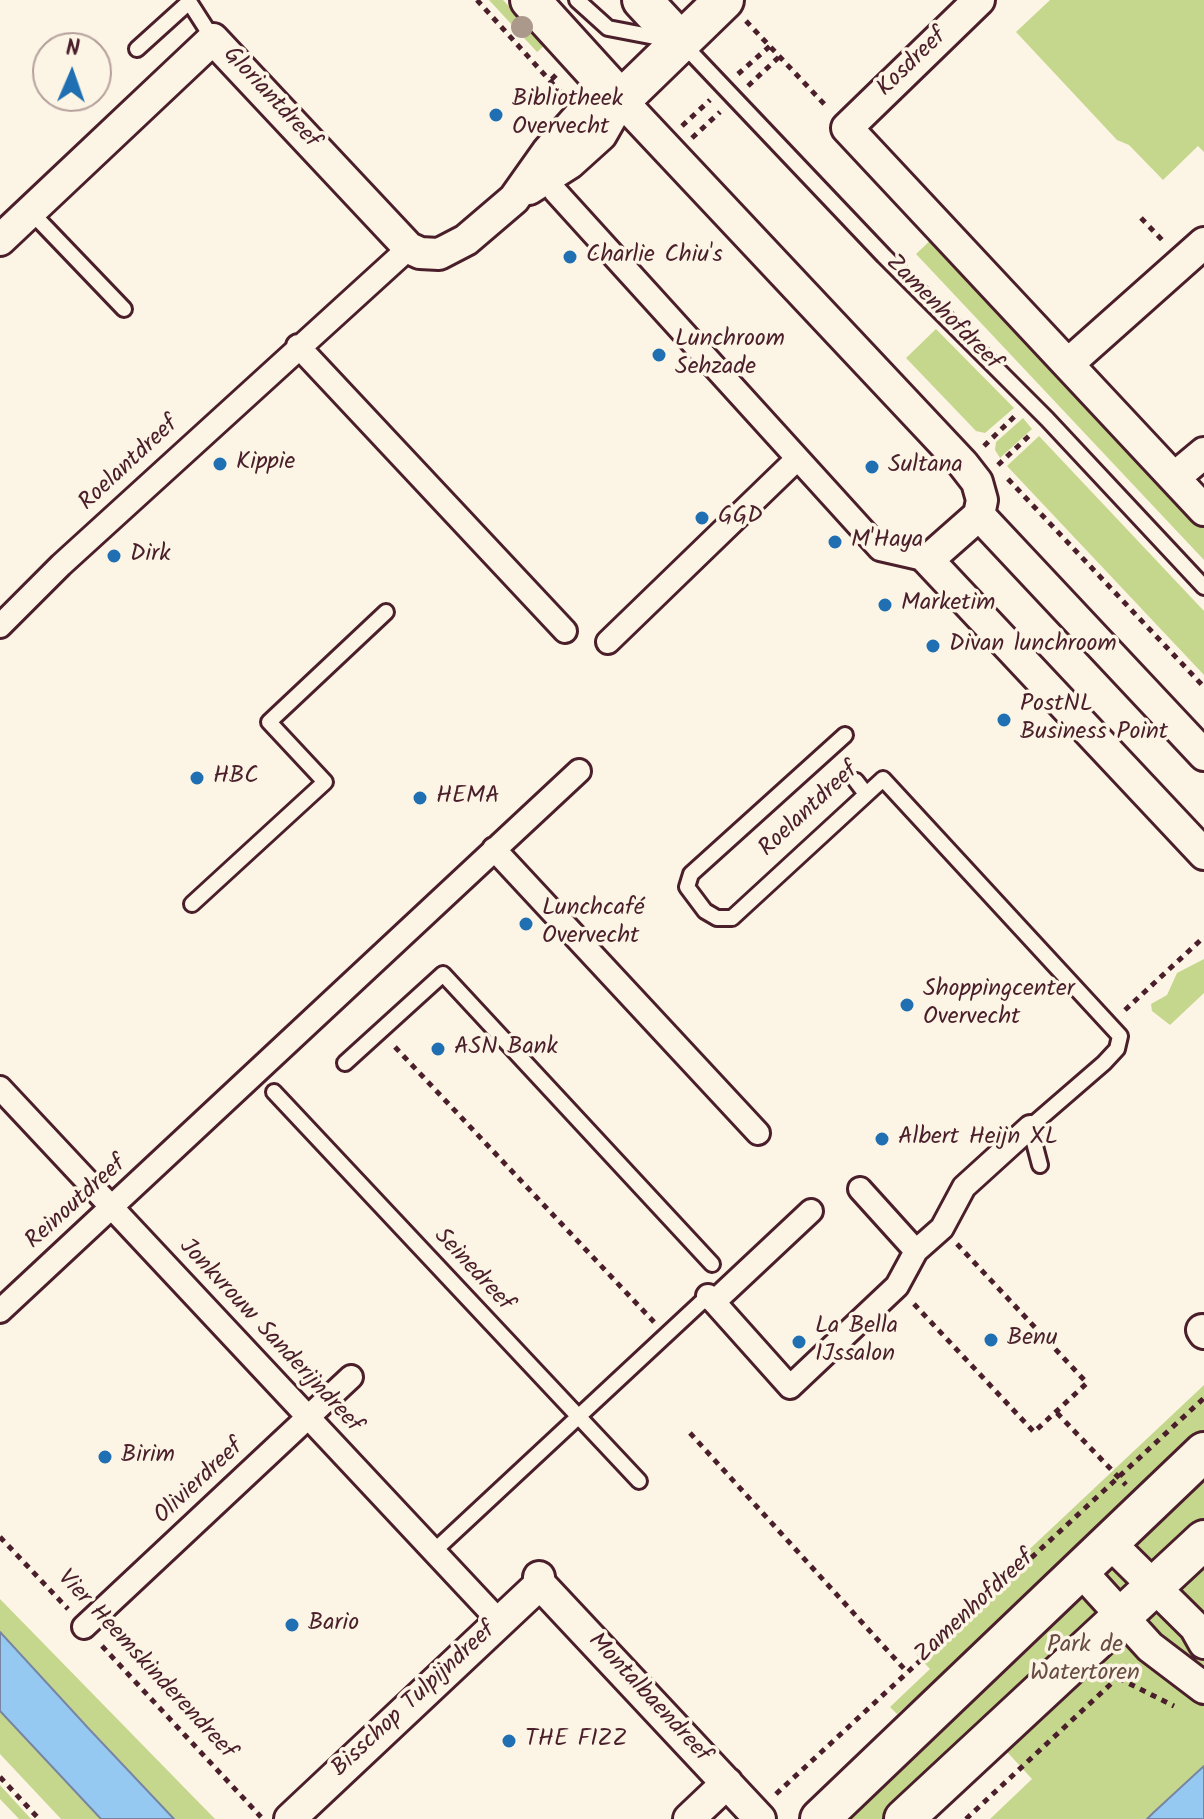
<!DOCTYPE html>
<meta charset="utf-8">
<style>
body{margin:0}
#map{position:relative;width:1204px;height:1819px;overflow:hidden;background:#fcf5e5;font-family:Kalam,sans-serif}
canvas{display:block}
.north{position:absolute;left:32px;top:32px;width:80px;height:80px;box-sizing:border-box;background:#fcf5e5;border:2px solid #b59f9b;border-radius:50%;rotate:2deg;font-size:22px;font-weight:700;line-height:32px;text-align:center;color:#4a1f2b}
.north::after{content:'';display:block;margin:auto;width:28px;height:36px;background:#1f6fb2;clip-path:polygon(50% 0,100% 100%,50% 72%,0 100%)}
</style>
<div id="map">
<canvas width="1204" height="1819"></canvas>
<div class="north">N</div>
</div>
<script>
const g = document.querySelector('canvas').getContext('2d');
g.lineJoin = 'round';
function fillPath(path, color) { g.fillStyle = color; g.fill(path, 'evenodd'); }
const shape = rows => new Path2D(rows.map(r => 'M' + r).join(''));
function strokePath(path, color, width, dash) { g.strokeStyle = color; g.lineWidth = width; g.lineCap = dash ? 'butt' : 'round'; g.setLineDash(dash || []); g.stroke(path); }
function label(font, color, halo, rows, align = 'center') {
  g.font = font + ' Kalam,sans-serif'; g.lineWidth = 7; g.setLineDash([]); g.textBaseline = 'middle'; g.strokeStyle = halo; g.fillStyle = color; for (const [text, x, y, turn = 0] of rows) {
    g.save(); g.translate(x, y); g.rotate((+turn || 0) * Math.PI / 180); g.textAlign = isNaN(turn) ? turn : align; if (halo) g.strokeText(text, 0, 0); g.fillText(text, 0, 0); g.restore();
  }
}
const green = shape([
 [489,0,503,0,545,45,537,52],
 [1050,0,1204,0,1204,152,1198,146,1163,180,1129,145,1117,140,1016,32],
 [935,236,1204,523,1204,560,916,254],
 [936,329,1014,408,985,433,976,431,906,358],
 [1023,418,1032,429,1000,458,995,450,996,442],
 [1039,436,1204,611,1204,675,1007,466],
 [1204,959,1204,993,1170,1025,1152,1011,1151,1004,1167,995,1177,973],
 [1204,1385,1204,1819,990,1819,1032,1779,986,1729,891,1819,825,1819,955,1696,938,1678,897,1714,890,1707,930,1669,917,1655],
 [0,1599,215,1819,174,1819,0,1632],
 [0,1711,101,1819,61,1819,0,1754],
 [0,1785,31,1819,19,1819,0,1799]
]);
const water = shape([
 [0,1632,90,1730,174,1819,101,1819,0,1711,0,1632],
 [1204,1766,1204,1819,1147,1819,1153,1813,1204,1766]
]);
const path = shape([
 [477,0,562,94],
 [746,21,827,107],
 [738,74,770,46],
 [748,86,780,56],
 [551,103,551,80,556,75],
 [682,126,710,100],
 [692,138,720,112],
 [1141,218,1165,243],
 [984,446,1017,414],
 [998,465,1031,434],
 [1008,479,1204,687],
 [1125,1010,1204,937],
 [395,1047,654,1322],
 [914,1304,1034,1432,1087,1383,957,1244],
 [1057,1413,1126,1485],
 [690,1433,907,1672],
 [0,1537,68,1609],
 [102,1646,261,1817],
 [1110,1670,1118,1678,1174,1706],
 [0,1777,39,1819],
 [776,1794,1204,1398],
 [966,1819,1129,1667]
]);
const service = shape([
 [188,0,213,39],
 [577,0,608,28,681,42,884,256,1047,419,1204,587],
 [137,49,189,2],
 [31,212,124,309],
 [845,735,691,874,687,887,705,911,717,918,732,918,883,779,1120,1036,1117,1049,1104,1063,1030,1127,1040,1165],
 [856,781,866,794],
 [192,904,325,782,269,722,386,612],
 [345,1063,443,974,712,1264],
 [274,1092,639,1481],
 [433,1552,708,1296]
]);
const pedestrian = shape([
 [555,191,880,549,928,560],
 [298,346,565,631],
 [0,626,61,565,409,248],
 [608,642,796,460],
 [494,849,758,1133],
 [0,1088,500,1622],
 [860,1189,916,1251,942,1228,964,1187,1030,1127],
 [708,1296,714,1302,811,1211],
 [714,1302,790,1387,897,1286,916,1251],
 [0,1311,579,771],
 [84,1627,351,1377]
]);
const minor = shape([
 [979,0,847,128,1204,510],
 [621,100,963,464,977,482,982,500,979,515,928,560,1204,854],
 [529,189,570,163,601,135,621,100],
 [0,240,213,39,409,248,420,253,439,254,466,240,514,199,548,151,581,114,621,100],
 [1068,364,1204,243],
 [1174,478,1204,453],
 [979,515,1204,755],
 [1202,1330,1204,1333],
 [1109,1542,1195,1627,1204,1643],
 [1080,1570,1150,1647,1204,1688],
 [539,1577,540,1584,760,1819],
 [290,1819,540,1584],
 [689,1819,727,1783]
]);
const tertiary = shape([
 [530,0,621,100,724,0],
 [642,0,681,42],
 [820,1819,1204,1452],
 [904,1819,1204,1540]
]);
const trees = [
 [522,27]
];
const markers = [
 [496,115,8,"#1f6fb2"],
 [570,257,8,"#1f6fb2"],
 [659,355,8,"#1f6fb2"],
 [220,464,8,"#1f6fb2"],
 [872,467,8,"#1f6fb2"],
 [702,518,8,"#1f6fb2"],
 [835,542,8,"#1f6fb2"],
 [114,556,8,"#1f6fb2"],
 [885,605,8,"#1f6fb2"],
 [933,646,8,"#1f6fb2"],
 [1004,720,8,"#1f6fb2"],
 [197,778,8,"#1f6fb2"],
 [420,798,8,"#1f6fb2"],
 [526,924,8,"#1f6fb2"],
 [907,1005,8,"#1f6fb2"],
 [438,1049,8,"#1f6fb2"],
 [882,1139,8,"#1f6fb2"],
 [991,1340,8,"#1f6fb2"],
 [799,1342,8,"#1f6fb2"],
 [105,1457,8,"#1f6fb2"],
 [292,1625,8,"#1f6fb2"],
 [509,1741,8,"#1f6fb2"]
];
const streetNames = [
 ["Kosdreef",913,64,-44],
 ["Gloriantdreef",270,99,47],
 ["Zamenhofdreef",942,314,45],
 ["Roelantdreef",130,465,-43],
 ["Roelantdreef",810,811,-43],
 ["Reinoutdreef",77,1204,-42],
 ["Seinedreef",472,1271,47],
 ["Jonkvrouw Sanderijndreef",269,1337,47],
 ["Olivierdreef",200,1483,-43],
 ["Zamenhofdreef",976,1608,-43],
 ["Vier Heemskinderendreef",145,1666,47],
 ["Montalbaendreef",648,1699,47],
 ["Bisschop Tulpijndreef",415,1701,-43]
];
const poiNames = [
 ["Bibliotheek",512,101],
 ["Overvecht",512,129],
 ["Charlie Chiu's",586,257],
 ["Lunchroom",675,341],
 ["Sehzade",675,369],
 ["Kippie",236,464],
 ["Sultana",888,467],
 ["GGD",718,518],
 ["M'Haya",851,542],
 ["Dirk",130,556],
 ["Marketim",901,605],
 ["Divan lunchroom",949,646],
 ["PostNL",1020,706],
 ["Business Point",1020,734],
 ["HBC",213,778],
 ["HEMA",436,798],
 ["Lunchcafé",542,910],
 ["Overvecht",542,938],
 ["Shoppingcenter",923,991],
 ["Overvecht",923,1019],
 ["ASN Bank",454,1049],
 ["Albert Heijn XL",898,1139],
 ["La Bella",815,1328],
 ["IJssalon",815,1356],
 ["Benu",1007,1340],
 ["Birim",121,1457],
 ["Bario",308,1625],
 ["THE FIZZ",525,1741]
];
const parkNames = [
 ["Park de",1085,1647],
 ["Watertoren",1085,1675]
];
fillPath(green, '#c5d78c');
fillPath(water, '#95c9f2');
strokePath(water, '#7785a2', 2);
strokePath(service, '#4a1f2b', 20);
strokePath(pedestrian, '#4a1f2b', 28);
strokePath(minor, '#4a1f2b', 36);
strokePath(tertiary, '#4a1f2b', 44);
strokePath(path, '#4a1f2b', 5, [6, 6]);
strokePath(service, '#fcf5e5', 14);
strokePath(pedestrian, '#fcf5e5', 22);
strokePath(minor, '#fcf5e5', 30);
strokePath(tertiary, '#fcf5e5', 38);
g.fillStyle = '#ab998c';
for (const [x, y] of trees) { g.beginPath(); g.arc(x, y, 11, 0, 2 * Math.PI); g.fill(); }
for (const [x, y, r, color] of markers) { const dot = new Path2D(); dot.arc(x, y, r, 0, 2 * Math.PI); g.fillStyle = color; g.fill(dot); strokePath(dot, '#fcf5e5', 3); }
label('24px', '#4a1f2b', '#fcf5e5', streetNames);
label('24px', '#4a1f2b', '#fcf5e5', poiNames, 'left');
label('24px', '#694d43', '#fcf5e5', parkNames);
</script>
